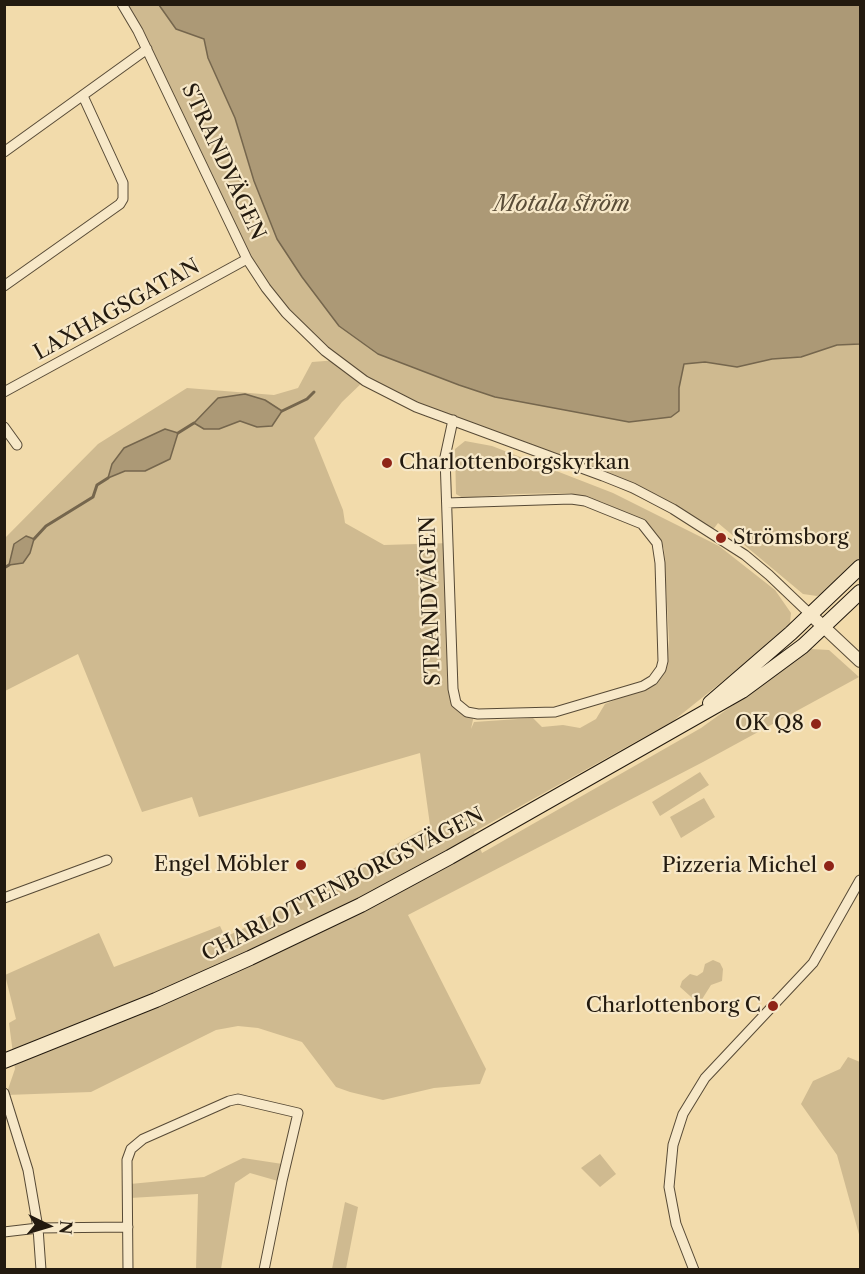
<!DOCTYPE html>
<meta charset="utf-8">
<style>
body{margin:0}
#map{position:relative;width:865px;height:1274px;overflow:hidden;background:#f2dbab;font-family:"Libre Caslon Text",serif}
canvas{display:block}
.frame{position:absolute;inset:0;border:6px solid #231a0f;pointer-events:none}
.north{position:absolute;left:18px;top:1196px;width:60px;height:60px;-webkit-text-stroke:4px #f7e8c8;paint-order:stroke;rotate:95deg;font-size:16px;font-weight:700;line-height:24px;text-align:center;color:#231a0f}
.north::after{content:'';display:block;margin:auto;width:21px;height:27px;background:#231a0f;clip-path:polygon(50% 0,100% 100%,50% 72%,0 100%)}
</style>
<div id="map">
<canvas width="865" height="1274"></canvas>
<div class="frame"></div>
<div class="north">N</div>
</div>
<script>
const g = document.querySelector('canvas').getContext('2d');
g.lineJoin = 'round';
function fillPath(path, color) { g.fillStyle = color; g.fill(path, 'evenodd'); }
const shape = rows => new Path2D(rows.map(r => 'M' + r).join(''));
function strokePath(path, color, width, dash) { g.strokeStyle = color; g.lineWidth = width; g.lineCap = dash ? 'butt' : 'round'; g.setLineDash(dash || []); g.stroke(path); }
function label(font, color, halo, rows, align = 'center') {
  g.font = font + ' "Libre Caslon Text",serif'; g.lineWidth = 4.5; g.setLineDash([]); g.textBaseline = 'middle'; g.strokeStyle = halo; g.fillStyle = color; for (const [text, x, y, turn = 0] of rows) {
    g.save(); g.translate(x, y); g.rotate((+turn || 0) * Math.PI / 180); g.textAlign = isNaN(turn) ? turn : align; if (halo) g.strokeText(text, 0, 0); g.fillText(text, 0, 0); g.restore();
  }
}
const green = shape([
 [125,5,159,5,176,29,204,39,208,58,235,118,254,181,277,239,495,397,541,404,678,411,679,388,684,364,705,362,737,367,772,359,801,357,837,345,860,344,860,559,833,589,817,596,803,594,718,523,712,531,554,458,403,401,366,379,342,402,314,438,343,510,345,523,384,545,451,543,456,703,474,715,471,729,474,722,533,718,542,727,563,725,580,728,596,719,605,704,652,685,660,679,667,661,669,640,664,549,657,534,645,522,602,502,570,493,514,494,463,498,456,494,455,449,465,441,492,446,613,493,719,546,775,590,791,613,790,623,768,645,673,721,474,832,482,853,701,728,811,649,829,650,859,677,703,762,408,915,486,1069,480,1084,434,1088,383,1100,350,1092,336,1087,302,1042,258,1028,238,1026,216,1030,91,1092,6,1095,15,1069,9,1023,16,1019,5,975,99,933,114,967,220,926,225,937,268,917,430,825,420,753,199,817,192,797,142,812,78,654,5,691,5,538,98,444,187,388,274,395,298,388,312,362,338,360,298,326,247,259,172,91],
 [700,772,709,785,660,816,652,802],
 [704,798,715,817,681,838,670,817],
 [713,960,720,963,723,969,722,981,711,985,699,1004,680,987,682,981,690,974,697,976,703,972,705,964],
 [848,1057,860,1062,860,1238,837,1155,801,1104,813,1081,840,1069],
 [600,1154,616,1174,600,1187,581,1168],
 [243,1158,289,1165,285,1183,250,1173,235,1183,221,1269,196,1269,198,1194,130,1198,130,1184,204,1177],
 [345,1202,358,1207,346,1269,332,1269]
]);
const water = shape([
 [159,5,860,5,860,344,837,345,801,357,772,359,737,367,705,362,684,364,679,388,679,411,671,417,629,422,495,397,459,385,378,354,339,326,302,277,277,239,254,181,235,118,208,58,204,39,176,29,159,5],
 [245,394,265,400,282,411,272,426,257,427,240,421,219,429,204,429,194,423,218,398,245,394],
 [165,429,178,433,170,459,145,471,125,471,108,478,112,464,124,448,165,429],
 [26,536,34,539,30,553,23,563,9,565,14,544,26,536]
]);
const stream = shape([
 [282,411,307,399,314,392],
 [178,433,194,423],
 [34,539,46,526,93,497,97,485,108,478],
 [4,568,9,565]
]);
const minor = shape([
 [122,4,138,31,247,259,266,288,286,313,325,351,365,381,416,407,603,476,633,488,673,509,745,555,769,575,811,615],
 [4,152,147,49],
 [4,286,120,204,123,199,123,183,83,96],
 [4,392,247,259],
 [4,427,17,445],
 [447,503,571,499,585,501,642,524,657,543,660,563,663,661,661,669,653,680,643,686,555,712,478,714,467,712,456,703,453,689,445,457,453,420],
 [4,898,107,860],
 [4,1093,28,1170,38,1228,41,1270],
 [4,1232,38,1228,128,1227],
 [128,1270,127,1160,131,1149,143,1139,229,1101,238,1099,298,1113,282,1181,264,1270],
 [694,1270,676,1224,669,1187,673,1145,683,1114,705,1078,813,963,860,880]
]);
const tertiary = shape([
 [811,615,860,661]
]);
const secondary = shape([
 [710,703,791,633,860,567],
 [4,1061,156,1000,250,958,361,905,450,857,742,691,803,646,860,592]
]);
const markers = [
 [387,463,6,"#8f2418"],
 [721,538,6,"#8f2418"],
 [816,724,6,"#8f2418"],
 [301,865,6,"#8f2418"],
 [829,866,6,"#8f2418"],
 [773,1006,6,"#8f2418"]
];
const streetNames = [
 ["STRANDVÄGEN",223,162,65],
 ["LAXHAGSGATAN",117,310,-29],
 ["STRANDVÄGEN",431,601,-92],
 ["CHARLOTTENBORGSVÄGEN",343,885,-27]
];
const poiNames = [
 ["Charlottenborgskyrkan",399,463,"left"],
 ["Strömsborg",733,538,"left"],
 ["OK Q8",804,724],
 ["Engel Möbler",289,865],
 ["Pizzeria Michel",817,866],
 ["Charlottenborg C",761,1006]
];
const waterNames = [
 ["Motala ström",562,205]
];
fillPath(green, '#cfba90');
fillPath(water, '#ac9976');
strokePath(water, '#75664d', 1.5);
strokePath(stream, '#75664d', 3);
strokePath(minor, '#574a36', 11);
strokePath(tertiary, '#574a36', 14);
strokePath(secondary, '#231a0f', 16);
strokePath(minor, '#f7e8c8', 9);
strokePath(tertiary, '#f7e8c8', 12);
strokePath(secondary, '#f7e8c8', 14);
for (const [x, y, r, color] of markers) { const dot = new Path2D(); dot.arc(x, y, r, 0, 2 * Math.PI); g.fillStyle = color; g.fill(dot); strokePath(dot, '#f7e8c8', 2); }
label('21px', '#231a0f', '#f7e8c8', streetNames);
label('21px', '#231a0f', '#f7e8c8', poiNames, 'right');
label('italic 22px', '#5a4d38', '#f7e8c8', waterNames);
</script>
